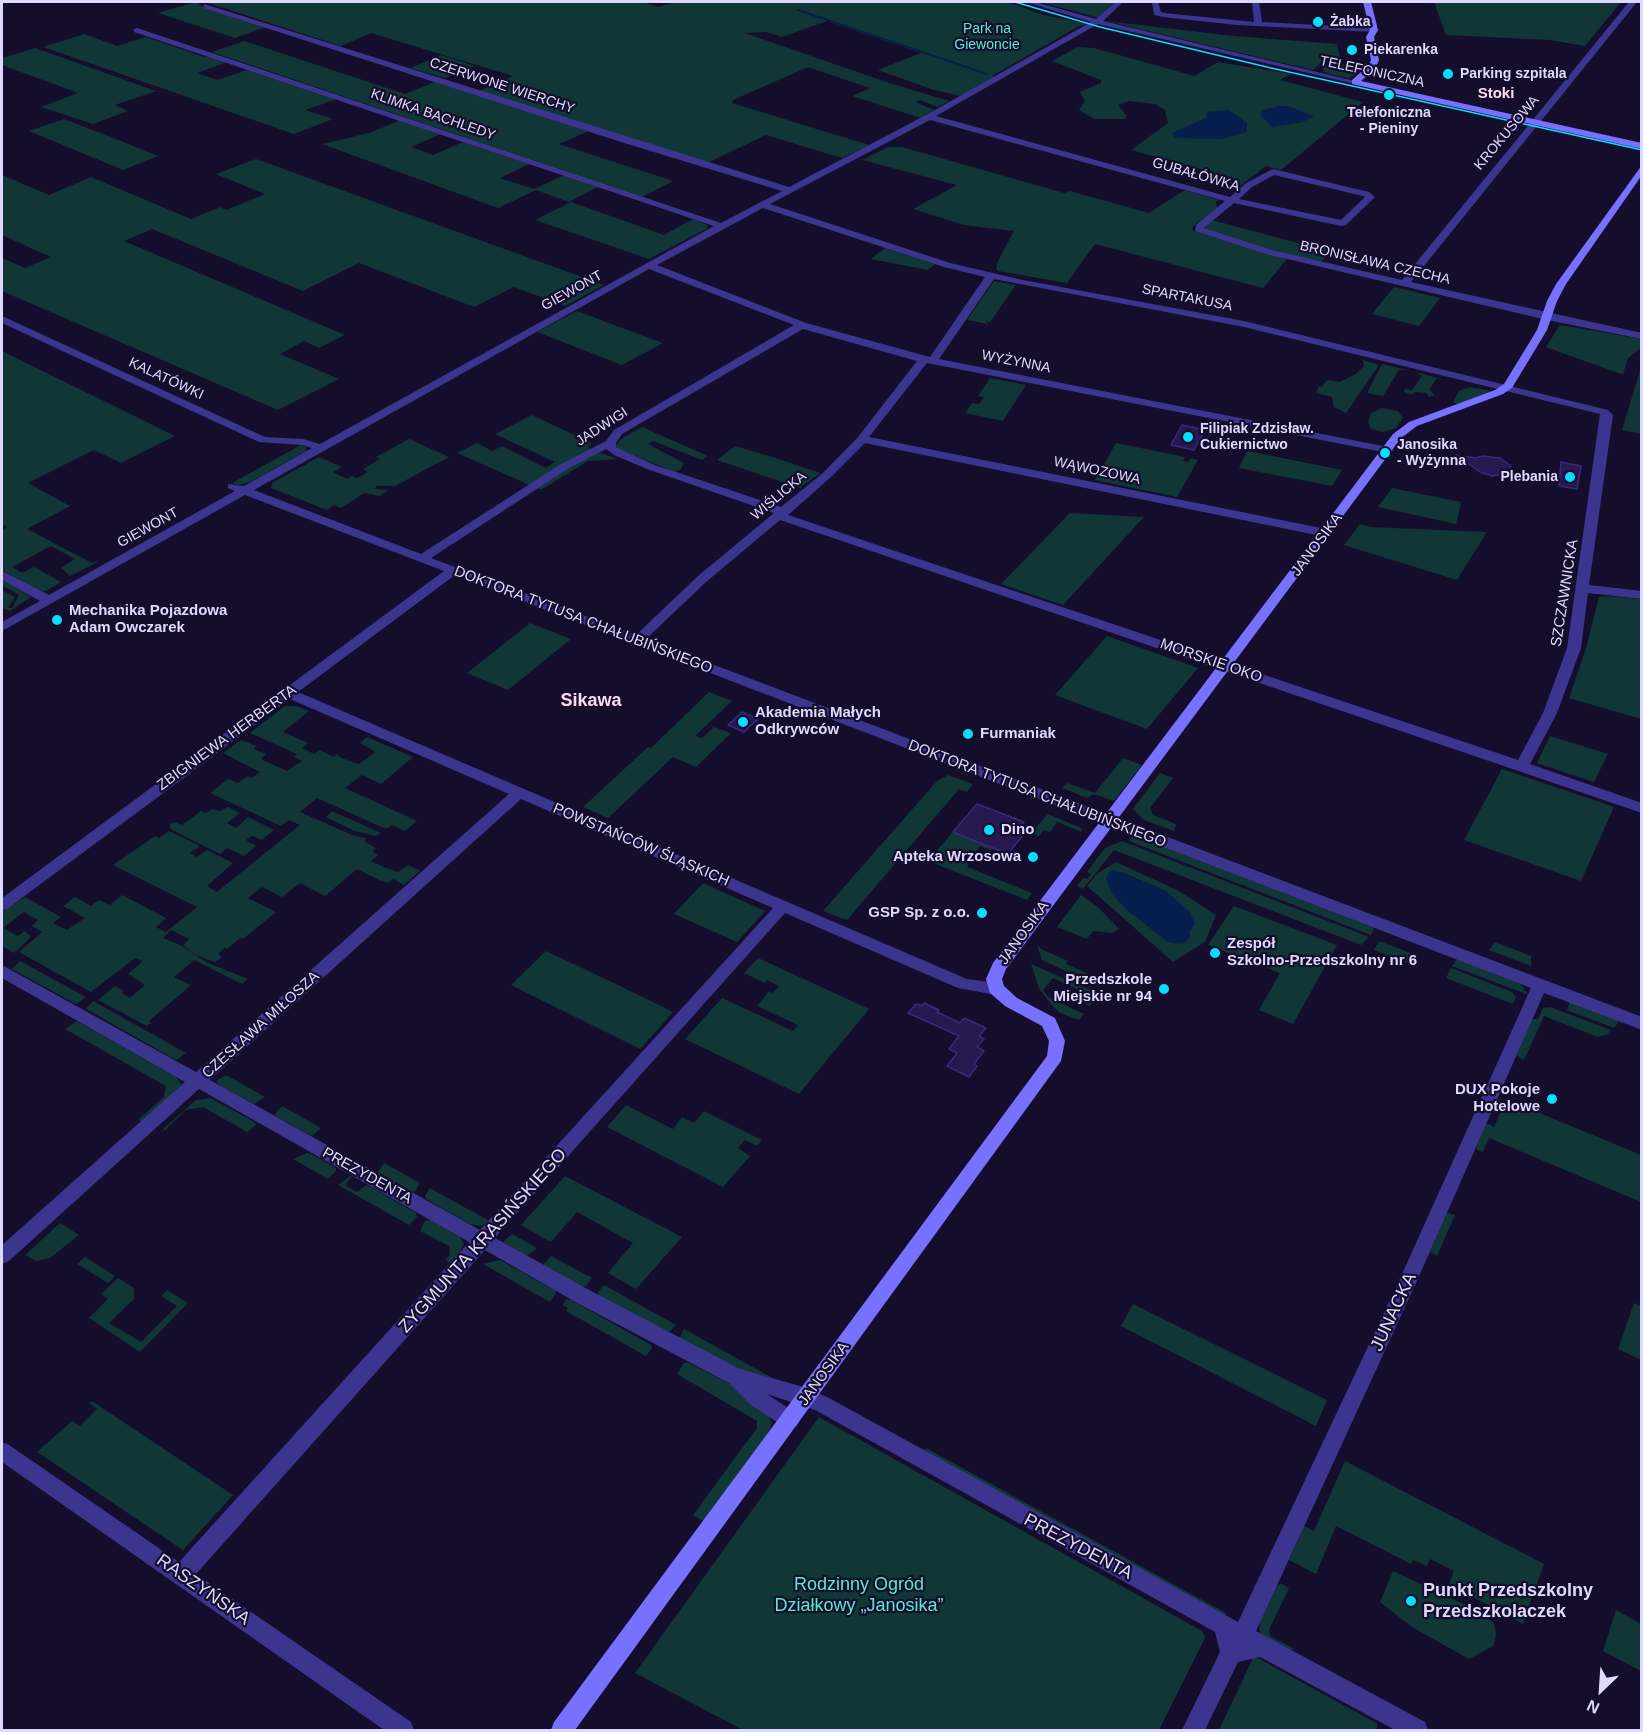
<!DOCTYPE html>
<meta charset="utf-8">
<style>
body{margin:0}
#map{position:relative;width:1643px;height:1732px;overflow:hidden;background:#140e2c;font-family:Arial,sans-serif}
canvas{display:block}
.frame{position:absolute;inset:0;border:3px solid #dfd9ff;pointer-events:none}
.north{position:absolute;left:1571px;top:1660px;width:60px;height:60px;-webkit-text-stroke:4px #140e2c;paint-order:stroke;rotate:205deg;font-size:16px;font-weight:700;line-height:24px;text-align:center;color:#dfd9ff}
.north::after{content:'';display:block;margin:auto;width:21px;height:27px;background:#dfd9ff;clip-path:polygon(50% 0,100% 100%,50% 72%,0 100%)}
</style>
<div id="map">
<canvas width="1643" height="1732"></canvas>
<div class="frame"></div>
<div class="north">N</div>
</div>
<script>
const g = document.querySelector('canvas').getContext('2d');
g.lineJoin = 'round';
function fillPath(path, color) { g.fillStyle = color; g.fill(path, 'evenodd'); }
const shape = rows => new Path2D(rows.map(r => 'M' + r).join(''));
function strokePath(path, color, width, dash) { g.strokeStyle = color; g.lineWidth = width; g.lineCap = dash ? 'butt' : 'round'; g.setLineDash(dash || []); g.stroke(path); }
function label(font, color, halo, rows, align = 'center') {
  g.font = font + ' Arial,sans-serif'; g.lineWidth = 4.5; g.setLineDash([]); g.textBaseline = 'middle'; g.strokeStyle = halo; g.fillStyle = color; for (const [text, x, y, turn = 0] of rows) {
    g.save(); g.translate(x, y); g.rotate((+turn || 0) * Math.PI / 180); g.textAlign = isNaN(turn) ? turn : align; if (halo) g.strokeText(text, 0, 0); g.fillText(text, 0, 0); g.restore();
  }
}
const green = shape([
 [196,2,202,6,266,27,235,38,158,13],
 [205,2,643,2,658,7,676,2,1008,2,1043,15,1087,24,1079,26,992,76,994,77,960,96,931,89,878,70,921,53,827,21,782,37,767,32,745,33,886,82,949,101,937,107,920,100,915,102,934,110,921,118,852,96,870,88,808,67,733,100,732,103,869,145,842,158,766,135,707,163,479,91,513,76,371,33,341,46],
 [1040,2,1116,2,1099,18],
 [1434,2,1621,2,1585,46,1550,40,1446,35],
 [1106,21,1233,36,1337,44,1341,61,1322,62,1313,70],
 [84,34,117,46,146,37,201,56,231,61,197,73,217,80,253,68,340,98,305,110,333,119,294,134,43,47],
 [244,41,405,94,435,82,589,131,559,144,673,181,642,197,212,52],
 [1078,47,1094,48,1194,76,1218,62,1291,74,1280,80,1363,102,1281,170,1266,166,1240,186,1217,179,1204,170,1131,150,1168,123,1165,110,1155,104,1129,101,1118,105,1127,116,1125,119,1094,119,1079,110,1085,101,1080,92,1101,83,1101,80,1052,61],
 [35,48,156,91,115,105,128,111,93,124,41,107,78,93,2,65,2,58],
 [441,55,475,66,445,78,410,68],
 [1332,64,1363,65,1365,67,1350,78,1347,78,1323,72,1324,66],
 [64,119,121,141,158,156,123,170,29,131],
 [401,120,441,134,411,147,433,155,463,142,529,164,500,178,534,189,564,175,598,187,569,202,536,190,498,208,322,144,369,133],
 [888,147,902,147,1064,193,1070,191,1149,213,1183,191,1187,191,1219,200,1216,202,1217,208,1191,228,1194,231,1287,259,1263,288,1095,244,1067,283,998,271,996,268,998,261,1014,231,964,225,913,209,957,185,862,160],
 [256,159,604,285,565,306,514,287,474,307,359,263,303,291,152,229,124,241,345,335,319,348,304,341,280,354,339,379,278,410,2,291,2,258,25,268,51,257,2,235,2,175,49,195,91,177,191,219,220,207,226,210,265,194,216,174],
 [571,202,664,235,693,219,706,224,708,228,649,259,535,220],
 [1212,220,1305,245,1336,246,1322,261,1304,258,1268,249,1206,229,1205,226],
 [885,248,929,262,935,264,928,270,871,259],
 [994,281,1016,285,990,322,986,321,988,324,967,320],
 [1394,287,1440,298,1419,326,1372,314],
 [577,311,614,325,663,343,622,365,537,332],
 [1560,325,1641,339,1641,348,1628,358,1623,374,1618,373,1546,347],
 [2,351,175,436,121,463,94,450,28,483,70,506,27,529,92,563,100,561,70,576,61,568,75,559,51,546,12,567,22,573,34,567,61,582,46,591,40,592,2,570,2,530,7,527,2,524],
 [1363,360,1379,365,1346,413,1334,407,1332,397,1316,393,1319,386,1322,387,1327,380,1340,382,1356,374,1364,366],
 [1382,364,1407,370,1399,370,1383,396,1367,393],
 [1641,367,1641,434,1622,430],
 [1416,372,1444,380,1436,379,1429,390,1435,395,1429,397,1427,393,1415,392,1412,395,1404,392,1405,389,1412,390,1422,376],
 [990,378,1026,385,1003,421,965,413,972,403,979,404,984,397,978,396],
 [1470,387,1492,391,1459,404,1453,403,1459,391],
 [1382,408,1398,411,1403,418,1396,428,1383,432,1371,429,1368,422,1371,413],
 [532,415,592,443,588,447,590,449,617,459,588,461,541,490,457,453,477,443,492,451,502,446,546,468,555,462,495,434],
 [642,427,708,456,702,460,653,441,648,444,684,463,681,469,675,472,617,448,616,445,621,439],
 [409,439,449,457,395,486,376,486,375,489,389,490,379,496,364,493,341,508,334,505,327,510,271,488,272,483,319,457,342,467,333,472,347,479,352,476,357,478,368,472,363,469,380,459,376,457],
 [1116,443,1185,457,1183,461,1188,462,1191,458,1198,460,1177,497,1095,480],
 [301,445,306,447,306,451,250,482,238,485,232,483],
 [735,446,769,456,820,473,800,488,717,460],
 [1247,451,1342,470,1332,486,1239,468],
 [1392,488,1461,502,1456,524,1378,507],
 [1070,513,1144,517,1063,605,1001,584],
 [1360,524,1370,527,1487,532,1457,580,1344,545],
 [2,580,31,597,10,611,2,608,2,590,15,597,8,608,12,608,19,595,2,585],
 [1605,596,1641,599,1641,719,1569,698,1586,648,1599,597],
 [530,623,571,639,508,690,467,673],
 [1107,636,1198,668,1147,729,1055,695],
 [709,692,732,701,695,736,702,738,714,727,731,733,696,767,673,757,608,818,583,807,648,747,651,748],
 [285,706,296,706,309,711,283,732,308,743,302,748,314,754,319,750,334,757,337,754,341,758,359,764,374,753,374,751,360,743,367,737,413,757,381,784,362,775,345,788,417,821,405,831,392,825,386,829,317,798,300,812,352,835,366,838,365,842,376,848,372,852,378,855,371,861,384,867,398,872,408,865,420,871,404,885,393,879,388,883,379,880,357,869,325,896,300,883,282,897,262,887,248,898,276,912,243,939,240,938,227,949,224,948,218,954,222,957,215,962,196,955,183,945,189,939,171,930,163,938,182,946,206,962,248,979,242,984,194,960,174,977,191,985,149,1021,151,1023,147,1026,98,1000,115,986,124,991,122,993,130,998,145,985,128,974,143,961,135,958,91,992,19,952,42,932,32,926,38,920,24,912,3,928,18,936,25,931,31,937,14,953,2,946,2,911,25,897,61,917,53,923,67,930,85,918,63,906,75,897,91,906,99,900,110,905,122,895,166,918,156,927,166,932,197,907,113,865,155,836,159,838,169,831,200,846,190,853,197,857,207,850,233,863,207,886,217,892,300,825,289,820,281,826,210,793,228,779,238,783,248,776,252,778,260,772,223,753,241,740,256,746,254,749,266,754,261,759,287,771,302,761,294,757,297,754,250,733],
 [1550,736,1608,754,1594,782,1537,763],
 [1123,758,1142,765,1114,801,1094,794,1087,798,1062,788,1067,783,1095,793],
 [1502,769,1614,807,1581,881,1464,840],
 [1160,773,1173,778,1150,808,1153,815,1176,824,1174,831,1144,820,1133,809],
 [948,775,973,784,967,792,959,789,847,920,823,911,937,781],
 [228,807,240,813,227,823,236,828,248,817,274,830,262,840,252,836,246,840,256,846,244,856,227,848,220,854,172,830,169,825,174,822,182,825,201,811,206,813,212,809,220,811],
 [332,811,381,833,376,836,355,831,326,817],
 [1048,814,1081,828,1082,832,1057,822,1050,832,1044,830,1039,836,1031,833],
 [953,832,993,848,991,850,980,846,967,867,1032,893,1027,900,928,861],
 [1133,835,1372,927,1374,929,1371,935,1129,841],
 [1122,841,1369,937,1361,945,1114,850,1083,889,1077,886,1083,878,1088,879,1091,874,1087,872,1105,848],
 [1116,862,1179,891,1216,915,1205,942,1173,962,1087,886,1098,873],
 [1121,872,1166,891,1195,923,1190,931,1168,942,1126,909],
 [703,883,765,911,737,942,674,914],
 [1081,895,1098,907,1119,929,1112,933,1093,931,1087,939,1057,927],
 [1234,906,1337,945,1293,1024,1259,1010,1280,973,1208,945],
 [1379,941,1416,955,1414,960,1408,963,1374,950],
 [1495,942,1531,956,1531,966,1489,950],
 [1037,945,1041,949,1068,961,1066,964,1102,980,1098,986,1042,960],
 [546,951,618,985,673,1012,640,1049,511,985],
 [758,958,869,1009,799,1094,685,1039,722,998,793,1031,798,1025,757,1006,769,991,773,993,779,986,767,980,765,983,744,973],
 [1457,959,1520,984,1529,995,1452,966],
 [20,961,86,997,76,1004,12,969],
 [1031,964,1095,992,1097,997,1090,1006,1080,1001,1085,993,1053,978,1043,990,1048,997,1084,1014,1079,1020,1060,1013,1050,1003,1039,988],
 [1451,968,1512,992,1516,997,1513,1004,1446,978],
 [93,1001,186,1053,176,1060,86,1009],
 [1570,1002,1617,1020,1618,1023,1614,1028,1567,1010],
 [1550,1007,1611,1030,1608,1034,1598,1037,1544,1016,1524,1060,1520,1058,1517,1055,1531,1019,1538,1019,1543,1008],
 [77,1021,176,1077,182,1085,143,1122,138,1120,164,1097,166,1086,65,1029],
 [226,1075,265,1097,254,1104,221,1086,216,1081],
 [211,1098,256,1123,256,1125,247,1132,203,1107,186,1110,164,1131,162,1130,196,1100],
 [1506,1099,1641,1155,1641,1202,1489,1138,1483,1152,1477,1150,1476,1148,1486,1123,1494,1127],
 [626,1105,673,1129,682,1117,694,1123,704,1111,762,1140,757,1146,745,1140,738,1148,750,1156,723,1187,607,1127],
 [282,1106,321,1128,312,1136,274,1115],
 [307,1153,311,1154,336,1168,336,1171,328,1179,293,1159],
 [384,1163,420,1183,415,1191,412,1192,378,1172],
 [350,1176,352,1177,345,1185,357,1192,367,1185,416,1213,417,1217,409,1225,338,1185],
 [565,1176,682,1237,636,1289,608,1273,633,1243,577,1212,551,1242,521,1225],
 [430,1188,491,1222,479,1226,470,1224,426,1199,425,1196],
 [1448,1213,1455,1215,1437,1256,1430,1252,1446,1214],
 [430,1220,460,1237,464,1244,452,1264,445,1260,450,1255,449,1246,420,1231,425,1221],
 [60,1223,79,1235,50,1258,36,1261,25,1255],
 [512,1234,537,1248,527,1256,503,1242],
 [551,1256,592,1278,586,1286,582,1286,543,1265],
 [85,1257,115,1276,108,1283,77,1264],
 [500,1260,556,1291,555,1295,550,1302,483,1264],
 [118,1278,134,1288,134,1299,109,1323,141,1342,177,1306,161,1296,167,1290,188,1303,140,1352,89,1318,108,1299,101,1294],
 [604,1285,676,1325,670,1331,665,1332,599,1296,598,1292],
 [566,1300,571,1300,651,1345,652,1348,646,1356,566,1311,568,1308,563,1305],
 [1634,1303,1641,1306,1641,1360,1618,1349],
 [1133,1304,1327,1400,1316,1426,1121,1326],
 [684,1329,778,1381,751,1375,679,1339],
 [687,1362,732,1385,767,1413,772,1423,768,1435,703,1521,693,1515,757,1428,757,1421,677,1374,683,1364],
 [92,1401,233,1495,183,1550,37,1452,72,1421,80,1426,97,1409,89,1403],
 [819,1417,1202,1631,1205,1638,1159,1730,743,1730,635,1673],
 [926,1448,1226,1613,1224,1617,924,1452],
 [1345,1461,1544,1564,1523,1624,1449,1584,1454,1571,1430,1559,1427,1566,1413,1560,1411,1564,1336,1526,1316,1574,1289,1560,1304,1526,1314,1531],
 [1393,1571,1474,1609,1494,1623,1496,1635,1493,1646,1469,1659,1412,1627,1380,1602],
 [1282,1584,1289,1588,1269,1630,1270,1636,1293,1648,1291,1653,1261,1635,1259,1629,1261,1618,1277,1585],
 [1616,1610,1641,1624,1641,1671,1603,1651],
 [1254,1656,1378,1724,1376,1730,1219,1730]
]);
const water = shape([
 [1278,106,1288,106,1314,116,1303,122,1272,127,1260,114,1263,110],
 [1229,110,1247,123,1247,132,1222,139,1174,138,1172,133,1206,118,1207,112],
 [1114,870,1166,891,1190,912,1195,923,1190,931,1190,937,1185,943,1178,944,1168,942,1126,909,1112,894,1106,879,1110,871]
]);
const stream = shape([
 [798,10,987,74]
]);
const building = shape([
 [1182,425,1205,430,1194,450,1171,445,1182,425],
 [1456,455,1476,458,1483,456,1500,458,1511,466,1509,473,1492,476,1480,472,1456,455],
 [1561,462,1581,466,1577,489,1559,486,1561,462],
 [742,712,758,719,744,732,728,725,742,712],
 [977,804,1024,822,1018,828,1026,831,1008,854,953,832,977,804],
 [924,1003,939,1010,937,1012,960,1023,964,1018,986,1028,979,1036,984,1039,977,1047,984,1051,974,1064,977,1066,969,1077,947,1066,957,1053,949,1049,959,1036,908,1013,916,1004,922,1006,924,1003]
]);
const street = shape([
 [1026,2,1035,2,1096,19,1116,2,1123,2,1103,21,1359,82,1355,84,1098,24,936,116,1230,197,1246,183,1273,169,1369,192,1375,197,1373,199,1346,225,1341,226,1234,203,1204,228,1272,250,1402,280,1629,2,1637,2,1411,282,1642,333,1642,339,1547,320,1266,254,1195,231,1196,225,1225,201,930,120,770,204,950,263,1023,280,1244,321,1608,410,1613,415,1589,585,1642,591,1642,599,1588,593,1581,648,1557,713,1530,764,1642,803,1642,813,780,520,706,582,646,639,1642,1017,1642,1030,1544,993,1416,1283,1256,1631,1425,1722,1428,1730,1395,1730,1260,1657,1238,1662,1205,1730,1182,1730,1220,1652,1215,1632,815,1410,767,1394,797,1414,800,1420,797,1426,790,1429,783,1426,751,1405,729,1383,579,1304,485,1250,196,1574,411,1722,414,1730,384,1730,2,1462,2,1442,9,1445,179,1562,469,1242,199,1089,9,1261,2,1264,2,1245,185,1082,2,978,2,965,196,1072,509,794,290,699,7,909,2,910,2,898,444,571,245,495,2,631,2,622,40,601,2,580,2,571,49,595,235,491,228,488,228,484,244,486,312,448,302,445,259,442,2,323,2,316,265,437,303,439,320,444,714,226,134,32,133,30,137,28,721,223,782,191,621,142,204,8,204,4,789,187,926,115,1091,22,1026,2],
 [1274,175,1363,196,1365,197,1341,220,1239,199,1252,187,1274,175],
 [763,208,944,267,985,277,930,357,806,323,657,265,763,208],
 [649,269,794,325,614,430,606,441,561,464,421,554,254,490,649,269],
 [994,279,1244,327,1600,414,1567,648,1543,713,1518,760,788,515,831,477,865,443,1326,537,1332,533,1326,529,869,437,927,363,1388,453,1394,450,1388,447,939,359,994,279],
 [803,329,917,361,858,437,823,473,781,507,655,465,616,447,616,443,622,434,803,329],
 [606,449,614,455,647,469,774,513,698,576,636,635,431,558,569,468,606,449],
 [455,575,1531,988,1398,1283,1238,1622,829,1398,807,1388,740,1369,593,1292,495,1238,785,913,958,988,996,995,1002,993,1004,989,1002,985,996,983,967,979,298,692,455,575],
 [521,799,773,908,480,1230,210,1080,521,799],
 [1152,2,1158,2,1161,12,1164,13,1254,22,1252,2,1259,2,1262,22,1374,28,1378,30,1374,32,1237,25,1163,17,1154,15,1152,2]
]);
const secondary = shape([
 [1363,2,1371,2,1378,30,1374,37,1379,60,1375,69,1361,81,1642,143,1642,149,1352,84,1352,80,1368,66,1371,60,1366,37,1370,30,1363,2],
 [1642,165,1642,175,1566,284,1557,301,1547,330,1512,388,1503,394,1417,426,1401,438,1006,969,1002,979,1004,986,1017,998,1055,1018,1065,1041,1061,1061,575,1730,551,1730,554,1722,1047,1056,1049,1041,1042,1026,1005,1006,990,993,986,979,993,963,1393,434,1409,422,1495,390,1504,384,1537,330,1547,301,1556,284,1642,165]
]);
const tram = shape([
 [1015,2,1100,27,1271,68,1642,150]
]);
const markers = [
 [1318,22,6,"#05dfff"],
 [1352,50,6,"#05dfff"],
 [1448,74,6,"#05dfff"],
 [1389,95,6,"#05dfff"],
 [1188,437,6,"#05dfff"],
 [1385,453,6,"#05dfff"],
 [1570,477,6,"#05dfff"],
 [57,620,6,"#05dfff"],
 [743,722,6,"#05dfff"],
 [968,734,6,"#05dfff"],
 [989,830,6,"#05dfff"],
 [1033,857,6,"#05dfff"],
 [982,913,6,"#05dfff"],
 [1215,953,6,"#05dfff"],
 [1164,989,6,"#05dfff"],
 [1552,1099,6,"#05dfff"],
 [1411,1601,6,"#05dfff"]
];
const farPoinames = [
 ["Żabka",1330,22],
 ["Piekarenka",1364,50],
 ["Parking szpitala",1460,74],
 ["Telefoniczna",1389,113,"center"],
 ["- Pieniny",1389,129,"center"],
 ["Filipiak Zdzisław.",1200,429],
 ["Cukiernictwo",1200,445],
 ["Janosika",1397,445],
 ["- Wyżynna",1397,461],
 ["Plebania",1558,477,"right"]
];
const farParknames = [
 ["Park na",987,29],
 ["Giewoncie",987,45]
];
const farStreetnames = [
 ["TELEFONICZNA",1372,72,12],
 ["CZERWONE WIERCHY",502,86,18],
 ["KLIMKA BACHLEDY",433,115,19],
 ["KROKUSOWA",1507,133,-50],
 ["GUBAŁÓWKA",1196,175,16],
 ["BRONISŁAWA CZECHA",1375,263,13],
 ["GIEWONT",572,291,-29],
 ["SPARTAKUSA",1187,298,11],
 ["WYŻYNNA",1016,362,11],
 ["KALATÓWKI",166,379,25],
 ["JADWIGI",602,427,-33],
 ["WĄWOZOWA",1097,471,12],
 ["WIŚLICKA",779,496,-40],
 ["GIEWONT",148,528,-29]
];
const farQuarternames = [
 ["Stoki",1496,94]
];
const streetNames = [
 ["JANOSIKA",1317,545,-53],
 ["SZCZAWNICKA",1565,593,-81],
 ["DOKTORA TYTUSA CHAŁUBIŃSKIEGO",583,620,21],
 ["MORSKIE OKO",1211,661,19],
 ["ZBIGNIEWA HERBERTA",227,738,-36],
 ["DOKTORA TYTUSA CHAŁUBIŃSKIEGO",1037,794,21],
 ["POWSTAŃCÓW ŚLĄSKICH",641,845,23],
 ["JANOSIKA",1024,933,-54],
 ["CZESŁAWA MIŁOSZA",261,1025,-42],
 ["PREZYDENTA",367,1176,29],
 ["JANOSIKA",824,1374,-54]
];
const poiNames = [
 ["Mechanika Pojazdowa",69,611],
 ["Adam Owczarek",69,628],
 ["Akademia Małych",755,713],
 ["Odkrywców",755,730],
 ["Furmaniak",980,734],
 ["Dino",1001,830],
 ["Apteka Wrzosowa",1021,857,"right"],
 ["GSP Sp. z o.o.",970,913,"right"],
 ["Zespół",1227,944],
 ["Szkolno-Przedszkolny nr 6",1227,961],
 ["Przedszkole",1152,980,"right"],
 ["Miejskie nr 94",1152,997,"right"],
 ["DUX Pokoje",1540,1090,"right"],
 ["Hotelowe",1540,1107,"right"]
];
const quarterNames = [
 ["Sikawa",591,701]
];
const nearStreetnames = [
 ["ZYGMUNTA KRASIŃSKIEGO",483,1241,-48],
 ["JUNACKA",1394,1312,-65],
 ["PREZYDENTA",1078,1547,28],
 ["RASZYŃSKA",203,1590,35]
];
const nearParknames = [
 ["Rodzinny Ogród",859,1585],
 ["Działkowy „Janosika”",859,1606]
];
const nearPoinames = [
 ["Punkt Przedszkolny",1423,1591],
 ["Przedszkolaczek",1423,1612]
];
fillPath(green, '#113636');
fillPath(water, '#061e4e');
strokePath(stream, '#061e4e', 2);
fillPath(building, '#25194f');
strokePath(building, '#3b287d', 1.5);
fillPath(street, '#3b358f');
fillPath(secondary, '#7870ff');
strokePath(tram, '#05dfff', 1.5);
for (const [x, y, r, color] of markers) { const dot = new Path2D(); dot.arc(x, y, r, 0, 2 * Math.PI); g.fillStyle = color; g.fill(dot); strokePath(dot, '#140e2c', 2); }
label('bold 14px', '#dfd9ff', '#140e2c', farPoinames, 'left');
label('14px', '#59ebcb', '#140e2c', farParknames);
label('14px', '#dfd9ff', '#140e2c', farStreetnames);
label('bold 15px', '#ffdbf1', '#140e2c', farQuarternames);
label('15px', '#dfd9ff', '#140e2c', streetNames);
label('bold 15px', '#dfd9ff', '#140e2c', poiNames, 'left');
label('bold 18px', '#ffdbf1', '#140e2c', quarterNames);
label('18px', '#dfd9ff', '#140e2c', nearStreetnames);
label('18px', '#59ebcb', '#140e2c', nearParknames);
label('bold 18px', '#dfd9ff', '#140e2c', nearPoinames, 'left');
</script>
